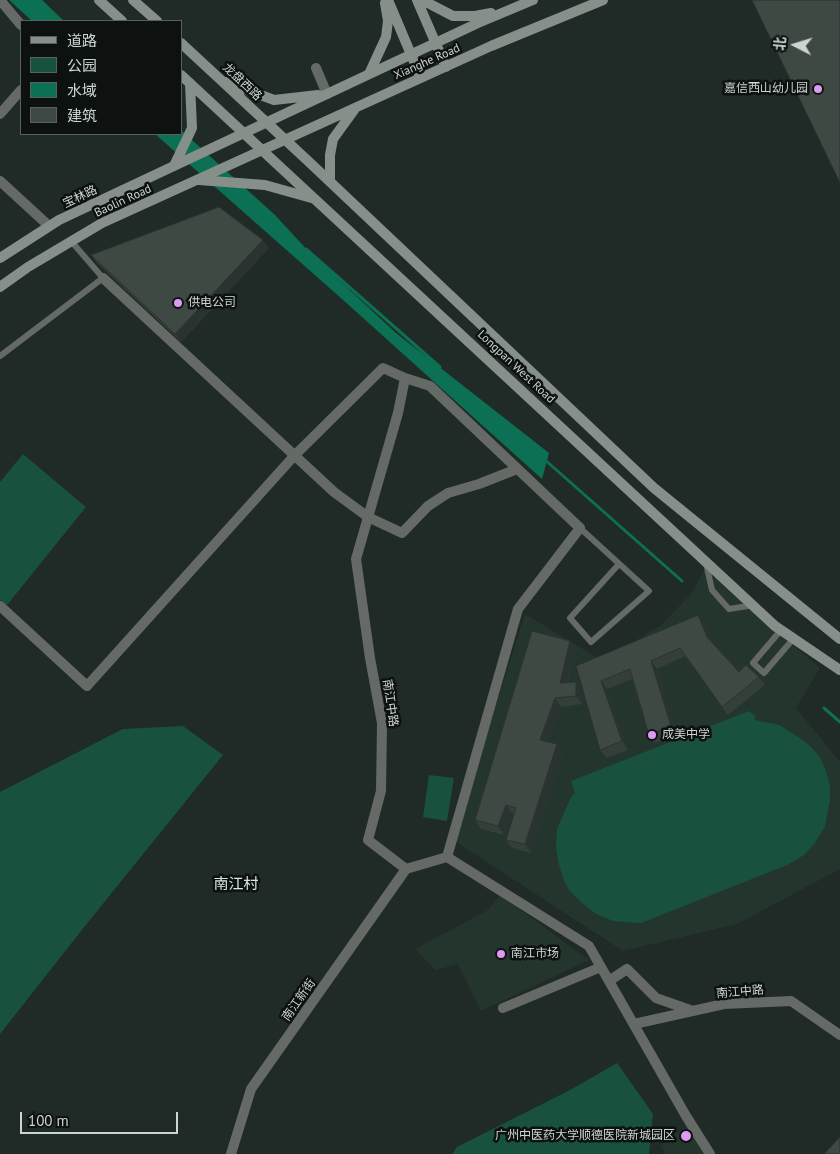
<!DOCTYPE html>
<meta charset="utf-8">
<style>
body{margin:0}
#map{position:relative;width:840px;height:1154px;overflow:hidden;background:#202a26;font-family:"PT Sans","Noto Sans SC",sans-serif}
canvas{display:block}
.legend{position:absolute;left:20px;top:20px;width:162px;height:115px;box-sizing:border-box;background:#0d1210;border:1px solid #5a605e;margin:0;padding:6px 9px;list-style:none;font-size:15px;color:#ced4d2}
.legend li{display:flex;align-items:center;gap:10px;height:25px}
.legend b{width:25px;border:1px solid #5a605e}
.north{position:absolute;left:770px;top:20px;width:50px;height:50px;-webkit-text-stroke:4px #0d1210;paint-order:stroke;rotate:275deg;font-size:14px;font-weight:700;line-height:20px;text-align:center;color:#ced4d2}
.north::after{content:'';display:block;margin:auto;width:18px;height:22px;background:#ced4d2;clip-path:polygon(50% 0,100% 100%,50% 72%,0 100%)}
.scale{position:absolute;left:20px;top:1112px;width:158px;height:22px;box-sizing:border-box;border:2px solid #ced4d2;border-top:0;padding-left:6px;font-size:15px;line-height:18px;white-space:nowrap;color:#ced4d2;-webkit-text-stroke:4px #0d1210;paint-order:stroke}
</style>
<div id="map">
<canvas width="840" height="1154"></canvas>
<ul class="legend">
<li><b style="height:6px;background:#878f8b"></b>道路</li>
<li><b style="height:14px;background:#18523f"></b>公园</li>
<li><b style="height:14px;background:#0c7054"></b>水域</li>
<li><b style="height:14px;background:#3e4944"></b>建筑</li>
</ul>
<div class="north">北</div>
<div class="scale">100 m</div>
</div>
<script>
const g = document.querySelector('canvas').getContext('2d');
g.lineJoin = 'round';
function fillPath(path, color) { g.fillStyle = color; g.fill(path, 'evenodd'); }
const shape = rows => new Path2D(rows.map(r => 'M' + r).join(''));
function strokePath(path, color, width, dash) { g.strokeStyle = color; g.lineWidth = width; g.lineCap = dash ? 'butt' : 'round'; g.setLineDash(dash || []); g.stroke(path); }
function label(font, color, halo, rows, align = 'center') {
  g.font = font + ' "PT Sans","Noto Sans SC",sans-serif'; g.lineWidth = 5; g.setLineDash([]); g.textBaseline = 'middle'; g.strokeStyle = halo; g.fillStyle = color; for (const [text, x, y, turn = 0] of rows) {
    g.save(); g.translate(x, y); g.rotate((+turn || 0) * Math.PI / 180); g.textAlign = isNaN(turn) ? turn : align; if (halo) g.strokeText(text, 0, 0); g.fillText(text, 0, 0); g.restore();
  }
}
const built = shape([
 [707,565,753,611,820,668,796,708,840,762,840,869,737,924,623,951,453,840,525,614,603,661,661,625,691,594],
 [500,895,589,960,481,1011,458,964,436,970,415,949,488,910],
 [690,1123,710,1154,665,1154,661,1146]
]);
const green = shape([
 [23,454,86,507,7,605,0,600,0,482],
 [749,711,755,716,755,720,779,725,800,738,810,746,819,756,825,768,830,786,830,800,825,826,815,843,804,855,787,865,641,923,613,921,596,914,581,902,569,890,564,880,559,865,556,846,557,829,571,797,575,793,571,781],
 [183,726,223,755,85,926,0,1034,0,792,123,729],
 [429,775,454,778,447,821,423,817],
 [617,1063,653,1114,649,1154,452,1154,457,1147,572,1089]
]);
const water = shape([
 [9,0,42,0,64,21,32,21],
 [181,130,275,215,311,254,396,333,549,453,542,479,342,299,155,134,181,134]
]);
const stream = shape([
 [306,249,440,367],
 [544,459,682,581],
 [824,708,840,722]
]);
const lane = shape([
 [0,356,103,278,71,241],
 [580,528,649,591,591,642,570,618,619,564],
 [706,563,712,590,729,609,754,605],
 [781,630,753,663,764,673,794,638]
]);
const street = shape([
 [0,0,21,25],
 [316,68,327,94],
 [0,114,21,90],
 [0,181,49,226],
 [103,278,334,492,368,517,402,533,428,506,448,493,479,484,517,469],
 [405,378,430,386,580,528,518,609,447,857],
 [0,606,87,686,294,456,383,368,405,378,398,413,356,559,370,658,382,723,381,791,368,840,406,869,447,857,589,946,686,1116,710,1154],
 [609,981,627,969,656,998,693,1011],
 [503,1008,601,967],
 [634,1024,724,1004,791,1001,840,1035],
 [231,1154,251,1089,406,869]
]);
const secondary = shape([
 [99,0,122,21],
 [133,0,157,21],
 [388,0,421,78],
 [417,0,446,67],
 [425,0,428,3,453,16,475,16,491,13],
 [181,43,307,160,654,488,840,639],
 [369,74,386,37,388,21,385,3],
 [181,75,775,626,840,670],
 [226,82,274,100,318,95],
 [174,166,192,128,190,83],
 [199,180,265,185,315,199],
 [330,182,330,155,333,139,354,110],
 [0,258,59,220,478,23,533,0],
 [0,287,28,267,102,223,491,46,603,0]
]);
const wall = shape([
 [269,248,181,342,97,263,91,255],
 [704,624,711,642,739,672,759,677,765,685,728,715,685,656,657,669,676,734,655,743,649,735,632,679,607,689,628,750,606,758,600,750,576,666],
 [570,641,576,649,568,682,576,682,582,690,582,704,561,707,548,742,557,744,563,752,531,853,512,848,506,840,514,814,512,813,504,835,481,829,475,820]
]);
const shadedWall = shape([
 [263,240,269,248,181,342,175,334],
 [698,615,704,624,713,645,707,637],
 [570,641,576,649,565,691,560,683],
 [651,661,657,669,676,734,671,726],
 [601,681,607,689,628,750,622,741],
 [576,682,582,690,582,704,576,696],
 [555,698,561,707,546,748,540,740],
 [557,744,563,752,531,853,525,844],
 [506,805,512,813,504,835,498,826]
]);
const building = shape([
 [752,0,840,0,840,183,752,0],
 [219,207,263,240,175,334,91,255,219,207],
 [698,615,707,637,739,672,746,665,759,677,722,707,680,648,651,661,671,726,649,735,630,669,601,681,622,741,600,750,576,666,698,615],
 [532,631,570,641,560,683,576,682,576,696,555,698,540,740,557,744,525,844,506,840,516,808,506,805,498,826,475,820,532,631],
 [840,1137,840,1154,824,1154,840,1137]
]);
const markers = [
 [818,89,5,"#dd99f3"],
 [178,303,5,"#dd99f3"],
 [652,735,5,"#dd99f3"],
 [501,954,5,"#dd99f3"],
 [686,1136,6,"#dd99f3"]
];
const streetNames = [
 ["Xianghe Road",427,62,-24],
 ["龙盘西路",242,82,43],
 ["宝林路",80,197,-25],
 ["Baolin Road",123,201,-25],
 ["Longpan West Road",516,367,43],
 ["南江中路",390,703,82],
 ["南江中路",740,992,-5],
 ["南江新街",299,1000,-55]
];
const poiNames = [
 ["嘉信西山幼儿园",808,89,"right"],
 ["供电公司",188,303],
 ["成美中学",662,735],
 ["南江市场",511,954],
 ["广州中医药大学顺德医院新城园区",675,1136,"right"]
];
const quarterNames = [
 ["南江村",236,885]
];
fillPath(built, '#24352e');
fillPath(green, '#18523f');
fillPath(water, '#0c7054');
strokePath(stream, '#0c7054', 3);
strokePath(lane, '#656a67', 6);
strokePath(street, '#656a67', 10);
strokePath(secondary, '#878f8b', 10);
fillPath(wall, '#353f3a');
fillPath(shadedWall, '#2b3330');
fillPath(building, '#3e4944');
strokePath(building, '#2b3330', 1);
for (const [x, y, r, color] of markers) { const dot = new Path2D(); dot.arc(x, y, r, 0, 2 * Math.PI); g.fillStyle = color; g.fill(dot); strokePath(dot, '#0d1210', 2); }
label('12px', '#ced4d2', '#0d1210', streetNames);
label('12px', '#ced4d2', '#0d1210', poiNames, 'left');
label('15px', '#d8e5df', '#0d1210', quarterNames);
</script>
